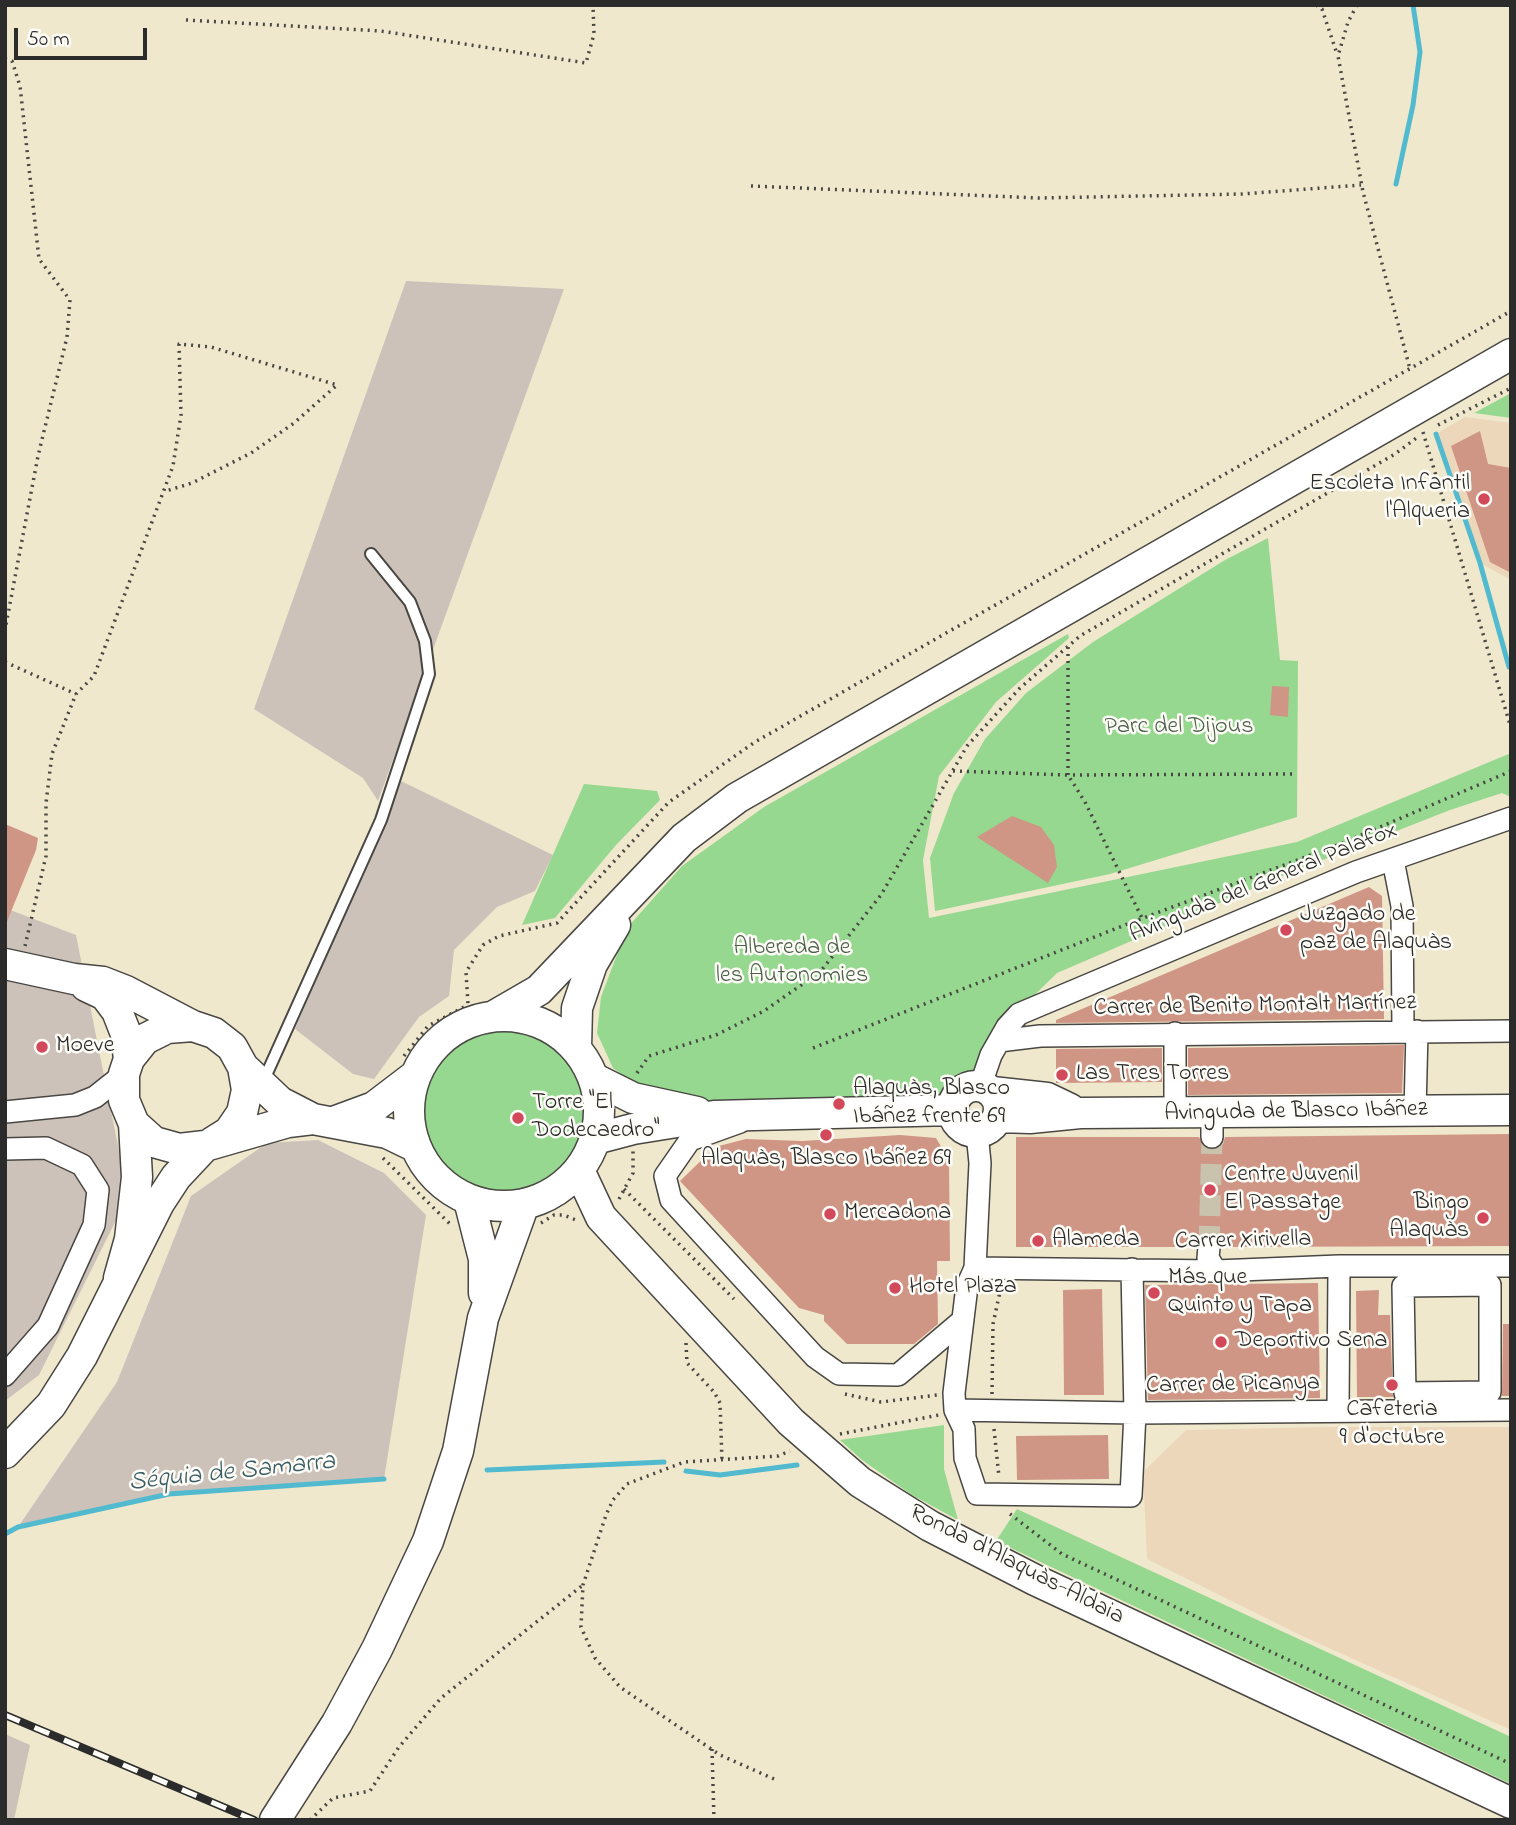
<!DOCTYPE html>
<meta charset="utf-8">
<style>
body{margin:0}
#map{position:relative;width:1516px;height:1825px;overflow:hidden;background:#f0e8cd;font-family:"Indie Flower",sans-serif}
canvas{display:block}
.frame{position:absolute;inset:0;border:7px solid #2b2b2b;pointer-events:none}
.scale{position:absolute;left:14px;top:28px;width:133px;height:32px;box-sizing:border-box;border:4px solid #2b2b2b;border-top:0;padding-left:9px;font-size:21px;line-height:24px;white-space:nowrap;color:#2b2b2b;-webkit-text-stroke:5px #fdfcf7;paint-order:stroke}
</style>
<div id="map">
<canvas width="1516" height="1825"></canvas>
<div class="frame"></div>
<div class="scale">50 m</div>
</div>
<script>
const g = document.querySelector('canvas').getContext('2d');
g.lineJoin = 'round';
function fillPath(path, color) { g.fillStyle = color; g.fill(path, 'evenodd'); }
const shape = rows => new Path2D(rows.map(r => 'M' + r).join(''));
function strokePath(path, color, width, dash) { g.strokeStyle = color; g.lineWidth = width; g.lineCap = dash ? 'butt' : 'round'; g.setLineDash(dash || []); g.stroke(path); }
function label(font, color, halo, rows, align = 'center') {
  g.font = font + ' "Indie Flower",sans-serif'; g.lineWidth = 5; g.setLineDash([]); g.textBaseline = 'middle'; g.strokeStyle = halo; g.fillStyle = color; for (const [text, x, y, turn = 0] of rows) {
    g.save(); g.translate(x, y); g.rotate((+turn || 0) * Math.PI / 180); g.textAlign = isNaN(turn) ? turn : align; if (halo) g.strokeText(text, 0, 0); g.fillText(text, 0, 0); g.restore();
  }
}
const built = shape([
 [1465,417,1511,423,1511,580,1480,563,1436,434],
 [1324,1427,1511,1427,1511,1730,1300,1635,1147,1559,1143,1472,1186,1430]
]);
const industrial = shape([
 [406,281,564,289,378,801,363,778,254,709],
 [401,781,553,855,535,891,497,907,454,950,449,996,419,1017,374,1079,353,1074,295,1029],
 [5,908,76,935,128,1196,39,1375,5,1401],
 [318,1140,384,1173,426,1215,384,1479,169,1494,18,1527,117,1382,191,1196,267,1143],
 [5,1734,30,1745,14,1820,5,1820]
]);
const green = shape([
 [1511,393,1511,418,1474,413],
 [1268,538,1280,660,1298,661,1297,817,1110,874,935,911,930,858,954,793,985,739,1026,693,1093,642,1225,560],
 [1068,634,1069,638,996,702,939,776,923,860,929,918,1297,842,1511,753,1511,797,1502,793,1450,810,1287,874,1057,973,1001,1028,977,1077,957,1084,948,1092,945,1101,714,1107,646,1092,613,1068,597,1033,601,997,627,928,682,866,764,807],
 [584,784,657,791,660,800,616,845,555,918,522,925],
 '421 1111a83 83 0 1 1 166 0a83 83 0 1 1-166 0Z',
 [944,1425,944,1469,958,1520,912,1495,862,1460,840,1440],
 [1017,1509,1511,1737,1511,1784,996,1541]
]);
const stream = shape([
 [1396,184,1413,105,1420,52,1413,5],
 [1436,434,1480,563,1509,667],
 [487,1470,664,1462],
 [686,1471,720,1475,797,1465],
 [5,1534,18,1527,169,1494,384,1479]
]);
const building = shape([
 [1480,431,1488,464,1511,468,1511,573,1490,562,1451,446],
 [1272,686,1289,687,1288,717,1270,715],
 [1012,816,1041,827,1054,845,1057,867,1048,883,977,837],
 [5,824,38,838,36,850,6,924],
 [1369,887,1382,896,1384,1019,1056,1023,1056,1020],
 [1404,1045,1402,1093,1188,1095,1188,1048],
 [1162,1048,1162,1082,1056,1083,1056,1049],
 [1511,1134,1511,1246,1222,1247,1217,1237,1209,1234,1199,1239,1196,1247,1016,1247,1016,1137,1199,1137,1205,1148,1213,1150,1223,1144,1225,1137],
 [900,1135,936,1138,949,1160,950,1261,937,1261,938,1324,914,1344,847,1344,824,1321,824,1315,799,1308,680,1181,715,1147,746,1139,802,1141],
 [1318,1283,1320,1398,1148,1400,1145,1285],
 [1102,1289,1104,1395,1064,1395,1063,1290],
 [1379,1290,1378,1315,1390,1315,1393,1397,1357,1397,1356,1291],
 [1503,1324,1511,1324,1511,1396,1502,1396],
 [1108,1435,1109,1479,1017,1480,1016,1436]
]);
const streetTunnel = shape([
 [1209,1247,1212,1137]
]);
const path = shape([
 [1316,5,1322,9,1337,54],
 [1357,5,1348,22,1338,56,1363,192,1410,369],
 [186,20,381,31,586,63,594,34,593,5],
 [5,59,12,61,20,86,39,259,70,300,67,337,38,456,5,630],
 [751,186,1039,198,1242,194,1361,185],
 [1438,425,1511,388],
 [1423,432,1511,728],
 [1068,647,1068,775,1294,774],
 [5,662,76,694],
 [953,771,1068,775,1085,802,1142,918],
 [25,946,46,856,46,803,52,754,76,694,94,676,173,466,181,415,179,344,211,347,337,385,294,423,251,453,192,483,166,491],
 [466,1024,468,1004,466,972,483,945,499,936,557,923,669,802,755,742,1511,311],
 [813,1048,1130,923,1340,844,1511,771],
 [404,1056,428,1026,468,1005],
 [637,1073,649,1056,716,1035,764,1011,820,972,881,895,967,746,1020,688,1080,636,1395,454,1419,436],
 [383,1158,450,1224],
 [624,1189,734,1299],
 [619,1199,633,1173,633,1151],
 [541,1223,554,1215,564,1215,576,1220],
 [686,1343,687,1363,714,1392,720,1403,722,1461],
 [845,1394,881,1402,937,1395],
 [992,1394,993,1324,1001,1287],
 [994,1429,999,1477],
 [840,1434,939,1415],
 [1010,1514,1062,1554,1511,1764],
 [712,1749,714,1820],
 [774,1779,720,1755,620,1687,595,1658,581,1627,583,1585,606,1515,613,1500,627,1484,684,1462,778,1456,790,1451],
 [310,1820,333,1798,370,1791,399,1747,441,1698,583,1585]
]);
const lane = shape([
 [263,1082,381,820,429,674,425,641,410,602,371,554]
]);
const street = shape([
 [1393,860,1402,906,1403,1031],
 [999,1041,1040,1036,1511,1031],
 [980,1087,991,1055,1007,1027,1019,1014,1356,872,1511,818],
 [5,1112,75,1105,95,1097,124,1074],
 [1415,1112,1417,1031],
 [1175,1114,1175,1033],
 [740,1122,690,1140,665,1176,671,1200,815,1357,839,1374,898,1375,963,1320],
 [977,1133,980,1163,975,1268,967,1286,954,1393,955,1410,964,1429,965,1458,977,1494,1131,1496,1135,1413,1132,1269],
 [1212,1137,1212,1115],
 [5,1149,46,1148,82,1165,98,1190,94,1225,48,1326,5,1375],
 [1209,1247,1208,1258,1216,1271],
 [975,1268,1216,1271,1339,1266,1511,1266],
 [1490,1285,1490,1392,1405,1393,1403,1286,1490,1285],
 [955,1410,1135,1413,1511,1410],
 [1338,1411,1339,1266]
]);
const secondary = shape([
 [5,964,74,979,103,982,126,991,193,1026],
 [86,986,105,995,117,1011,126,1034,129,1059],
 [494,1016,539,990,684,838,737,798,1511,354],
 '409 1111a95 95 0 1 1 190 0a95 95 0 1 1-190 0Z',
 [576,1048,577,1008,592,964,615,925],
 [593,1078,633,1098,697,1112],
 '953 1109a23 23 0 1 1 46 0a23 23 0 1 1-46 0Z',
 [992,1092,1047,1098,1070,1109],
 [998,1117,1030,1118,1080,1113,1511,1110],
 [336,1121,374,1107,416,1075],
 [134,1124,154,1142,179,1149,205,1146,288,1122,313,1119,387,1133,416,1147],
 [595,1139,633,1129,714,1116,953,1110],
 [213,1142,229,1132,242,1113,247,1090,243,1067],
 [579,1170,601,1217,791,1422,860,1482,930,1526,1035,1580,1511,1803],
 [469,1200,484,1259,484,1293],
 [119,1278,130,1239,137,1177,134,1124,124,1100,124,1074,129,1059,145,1039,167,1028,193,1026,214,1033,232,1047,243,1067,280,1102,313,1119],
 [5,1453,51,1405,82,1356,159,1203,176,1177,205,1146],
 [275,1820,337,1723,377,1649,428,1541,458,1451,483,1318,524,1204]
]);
const rail = shape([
 [5,1715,254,1820]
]);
const markers = [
 [1484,499,7,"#d1495b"],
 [1286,930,7,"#d1495b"],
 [42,1047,7,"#d1495b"],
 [1062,1075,7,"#d1495b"],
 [839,1104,7,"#d1495b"],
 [518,1118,7,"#d1495b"],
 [826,1135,7,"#d1495b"],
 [1210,1190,7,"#d1495b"],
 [830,1214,7,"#d1495b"],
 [1483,1218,7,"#d1495b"],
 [1038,1241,7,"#d1495b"],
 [895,1288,7,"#d1495b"],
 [1154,1293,7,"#d1495b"],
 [1221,1342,7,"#d1495b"],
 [1392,1385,7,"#d1495b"]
];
const poiNames = [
 ["Escoleta Infantil",1470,485,"right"],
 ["l'Alqueria",1470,513,"right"],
 ["Juzgado de",1300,916],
 ["paz de Alaquàs",1300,944],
 ["Moeve",56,1047],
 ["Las Tres Torres",1076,1075],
 ["Alaquàs, Blasco",853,1090],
 ["Ibáñez frente 69",853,1118],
 ["Torre \"El",532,1104],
 ["Dodecaedro\"",532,1132],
 ["Alaquàs, Blasco Ibáñez 69",826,1160,"center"],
 ["Centre Juvenil",1224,1176],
 ["El Passatge",1224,1204],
 ["Bingo",1469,1204,"right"],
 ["Alaquàs",1469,1232,"right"],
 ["Mercadona",844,1214],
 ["Alameda",1052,1241],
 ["Más que",1168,1279],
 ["Quinto y Tapa",1168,1307],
 ["Hotel Plaza",909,1288],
 ["Deportivo Sena",1235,1342],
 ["Cafeteria",1392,1411,"center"],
 ["9 d'octubre",1392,1439,"center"]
];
const parkNames = [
 ["Parc del Dijous",1179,728],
 ["Albereda de",792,949],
 ["les Autonomies",792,977]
];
const streetNames = [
 ["Avinguda del General Palafox",1264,884,-22],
 ["Carrer de Benito Montalt Martínez",1255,1007,-1],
 ["Avinguda de Blasco Ibáñez",1296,1113,-1],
 ["Carrer Xirivella",1243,1242,-1],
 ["Carrer de Picanya",1233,1386,-1],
 ["Ronda d'Alaquàs-Aldaia",1016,1566,27]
];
const waterNames = [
 ["Séquia de Samarra",232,1474,-6]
];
fillPath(built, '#edd7bb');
fillPath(industrial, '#ccc2b9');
fillPath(green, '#96d88f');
strokePath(stream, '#51bace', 5);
fillPath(building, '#cf9585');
strokePath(streetTunnel, '#c9c2ad', 21, [21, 10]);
strokePath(lane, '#494743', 14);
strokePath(street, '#494743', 24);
strokePath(secondary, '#494743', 33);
strokePath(path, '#494743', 3.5, [2, 5]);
strokePath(lane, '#fff', 10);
strokePath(street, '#fff', 21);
strokePath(secondary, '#fff', 30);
strokePath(rail, '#2b2b2b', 8);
strokePath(rail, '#fdfcf7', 5, [16]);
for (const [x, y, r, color] of markers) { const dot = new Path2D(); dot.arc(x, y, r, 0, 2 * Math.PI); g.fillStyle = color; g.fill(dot); strokePath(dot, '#fdfcf7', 2.5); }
label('24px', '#2b2b2b', '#fdfcf7', poiNames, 'left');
label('24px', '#4b5f49', '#fdfcf7', parkNames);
label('24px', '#2b2b2b', '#fdfcf7', streetNames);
label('italic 26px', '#385d64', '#fdfcf7', waterNames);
</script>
